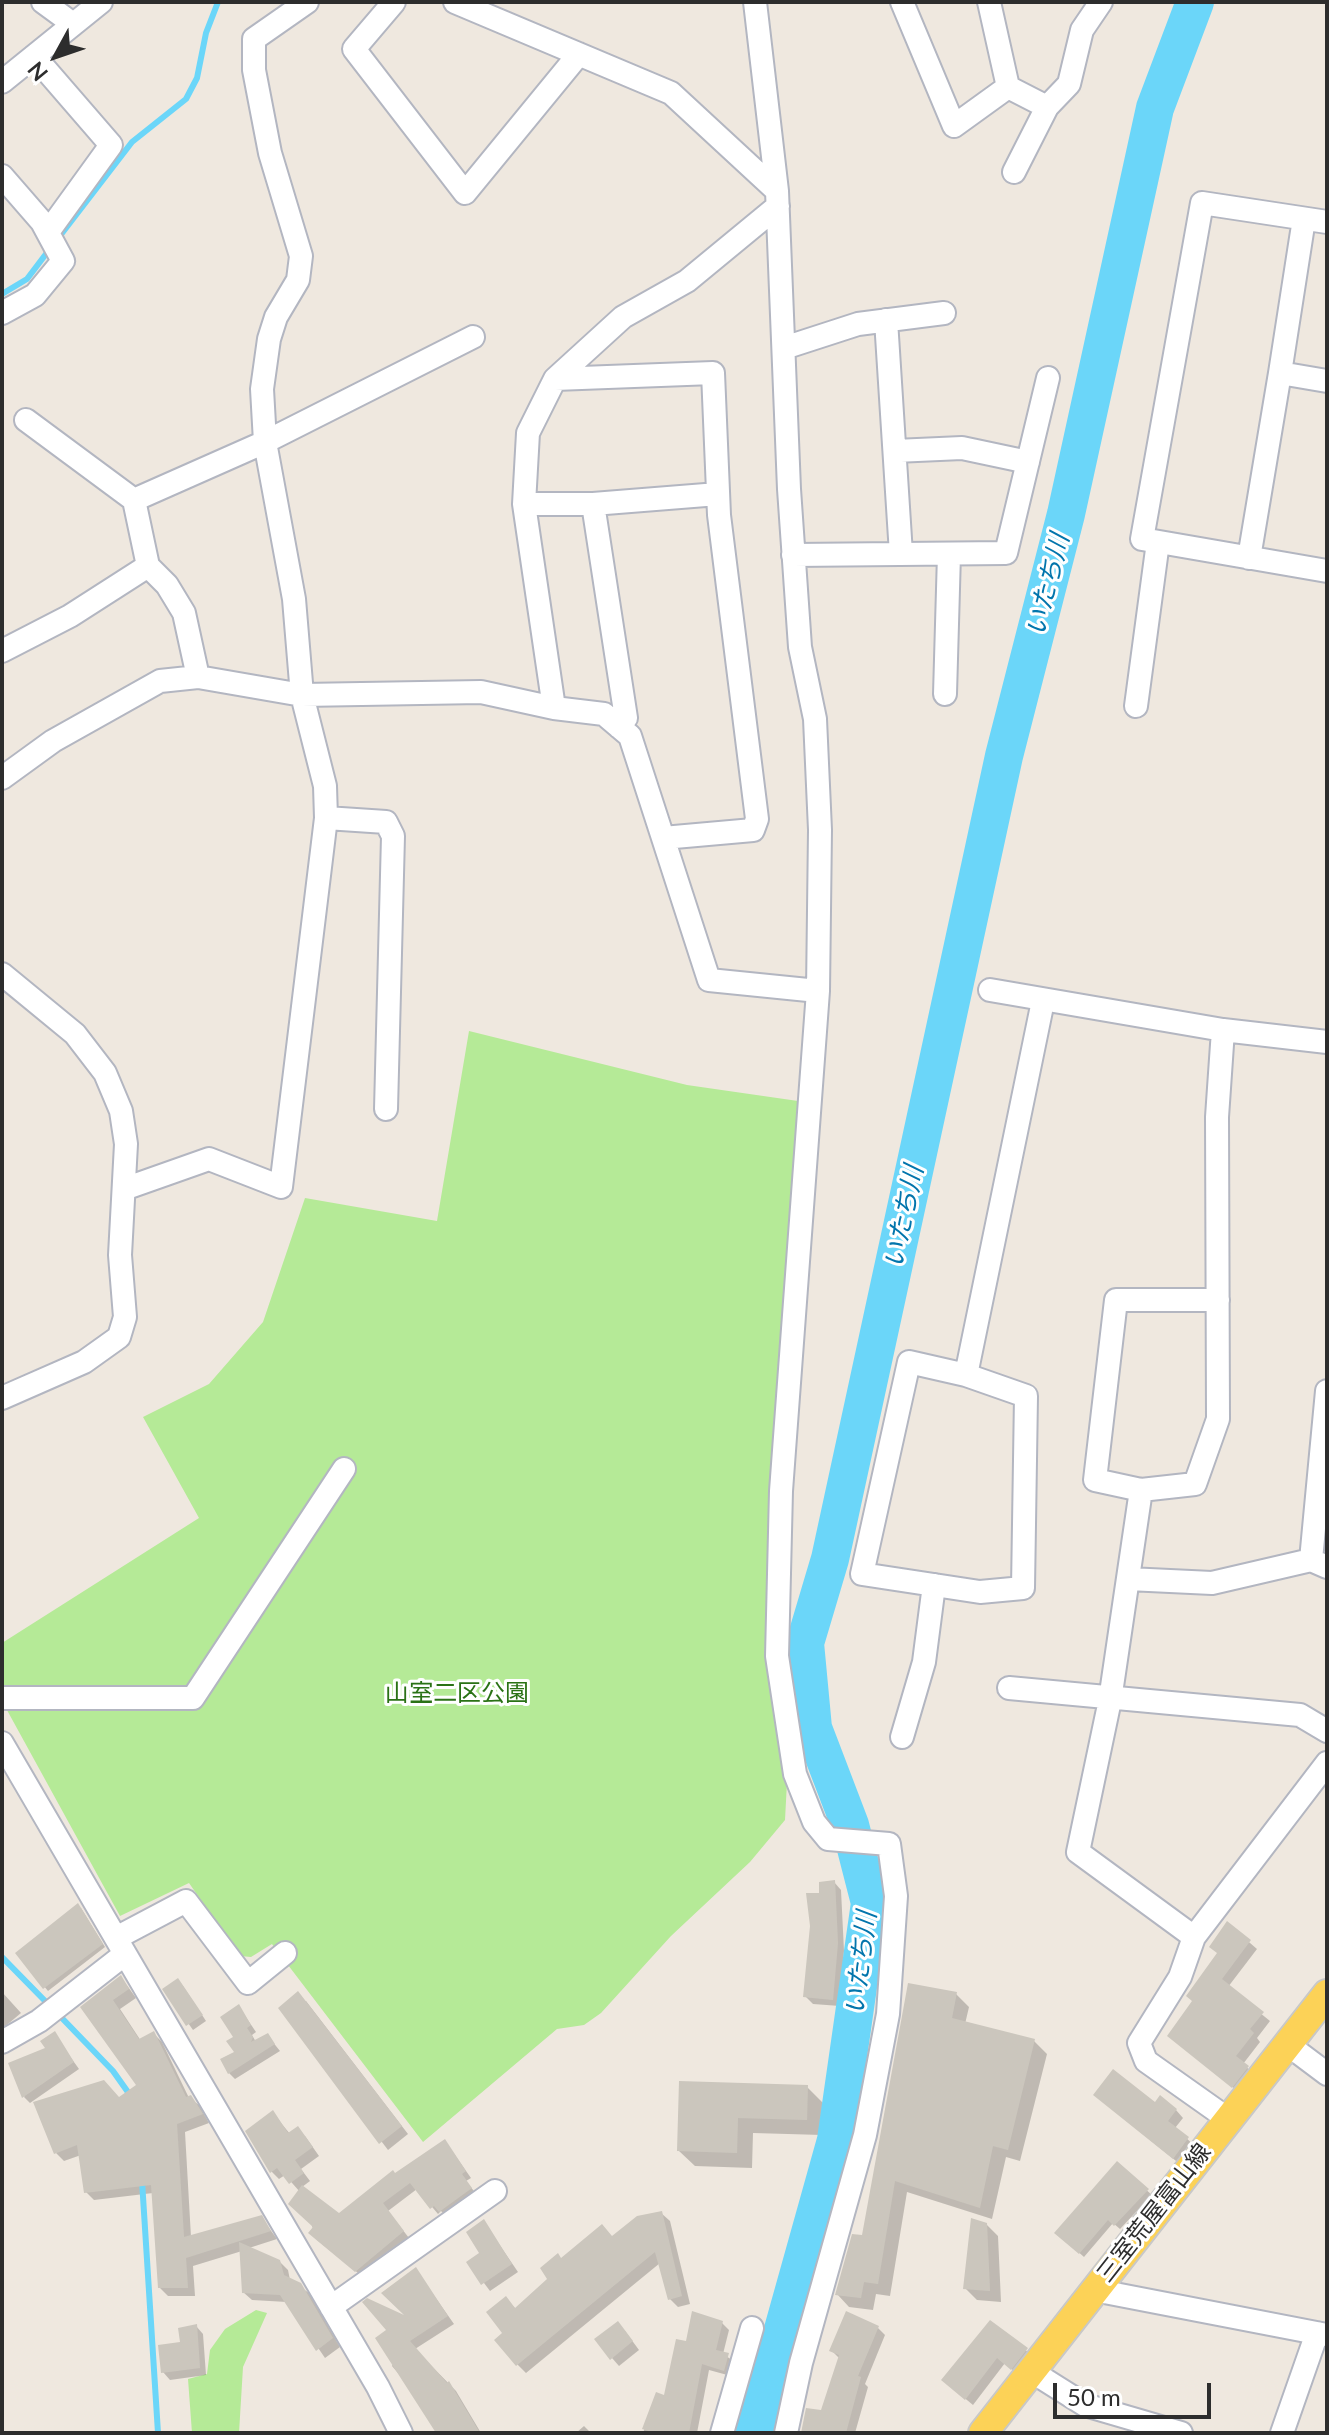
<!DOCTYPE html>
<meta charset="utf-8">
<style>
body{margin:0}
#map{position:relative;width:1329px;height:2435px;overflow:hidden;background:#efe8df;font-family:Lato,sans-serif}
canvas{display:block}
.frame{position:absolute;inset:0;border:4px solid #2d2d2d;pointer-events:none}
.north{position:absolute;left:16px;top:16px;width:80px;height:80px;-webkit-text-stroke:6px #fff;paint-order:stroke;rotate:230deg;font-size:22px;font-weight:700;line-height:32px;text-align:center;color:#2d2d2d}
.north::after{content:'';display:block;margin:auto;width:28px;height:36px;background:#2d2d2d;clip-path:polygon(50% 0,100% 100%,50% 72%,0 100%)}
.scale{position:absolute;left:1053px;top:2383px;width:158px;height:36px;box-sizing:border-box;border:4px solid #2d2d2d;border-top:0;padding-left:10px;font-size:24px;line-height:28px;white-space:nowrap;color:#2d2d2d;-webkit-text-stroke:6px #fff;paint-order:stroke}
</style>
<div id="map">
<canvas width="1329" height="2435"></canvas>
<div class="frame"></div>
<div class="north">N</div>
<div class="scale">50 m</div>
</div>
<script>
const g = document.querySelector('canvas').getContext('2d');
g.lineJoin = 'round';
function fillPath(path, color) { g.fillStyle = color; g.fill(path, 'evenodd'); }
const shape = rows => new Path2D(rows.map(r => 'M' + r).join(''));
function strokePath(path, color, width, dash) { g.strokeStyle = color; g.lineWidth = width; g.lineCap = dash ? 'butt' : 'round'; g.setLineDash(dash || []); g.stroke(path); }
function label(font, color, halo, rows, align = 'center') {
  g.font = font + ' Lato,"Noto Sans JP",sans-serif'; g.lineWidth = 6; g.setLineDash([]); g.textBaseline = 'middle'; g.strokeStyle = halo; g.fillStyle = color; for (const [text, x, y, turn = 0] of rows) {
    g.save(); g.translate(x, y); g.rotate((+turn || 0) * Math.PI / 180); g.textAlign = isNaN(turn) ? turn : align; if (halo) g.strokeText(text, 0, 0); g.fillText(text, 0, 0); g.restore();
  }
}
const green = shape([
 [469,1031,687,1085,798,1101,769,1492,768,1662,787,1782,785,1820,750,1862,671,1936,601,2013,584,2025,557,2029,423,2142,272,1944,251,1957,240,1956,189,1883,120,1916,2,1701,2,1643,199,1518,143,1417,209,1384,263,1322,305,1198,437,1221],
 [256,2310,267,2313,243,2367,239,2433,192,2433,188,2379,207,2374,210,2350,225,2329]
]);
const shadow = shape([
 [834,1882,841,1890,844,1951,840,2006,813,2004,805,1996,821,1895],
 [81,1908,105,1947,48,1991,17,1953],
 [1228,1924,1257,1949,1228,1987,1270,2021,1257,2038,1260,2042,1243,2064,1255,2075,1240,2093,1177,2043,1219,1954],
 [121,1977,136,1998,120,2009,141,2041,154,2034,162,2042,189,2098,199,2105,209,2123,185,2132,191,2237,261,2217,277,2239,249,2248,279,2261,288,2270,290,2280,309,2293,340,2347,325,2358,287,2302,252,2300,243,2292,242,2251,193,2266,195,2296,168,2296,160,2288,153,2193,94,2200,86,2192,81,2155,64,2161,56,2153,138,2085,83,2007],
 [183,1986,206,2021,193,2030,165,1990],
 [2,1992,21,2013,2,2029],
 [956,1994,969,2007,965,2024,1034,2041,1047,2054,1020,2161,1006,2157,992,2219,907,2192,890,2296,876,2294,873,2310,849,2307,837,2294,864,2237],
 [306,2001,408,2134,388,2150,281,2009],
 [239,2007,256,2032,252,2035,256,2042,268,2036,280,2051,235,2079,229,2073,236,2052],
 [54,2034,79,2069,30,2103,24,2097],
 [681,2083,807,2087,823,2103,822,2135,753,2133,752,2168,695,2166,679,2151],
 [1103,2102,1155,2105,1176,2110,1183,2118,1175,2128,1195,2146,1181,2165],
 [273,2113,290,2134,305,2136,319,2156,301,2169,310,2181,302,2187,339,2216,445,2141,471,2178,466,2181,477,2195,447,2217,441,2211,438,2214,417,2189,388,2211,409,2238,363,2277,317,2240,300,2192,285,2175,279,2179,272,2172,248,2132],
 [1117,2164,1152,2195,1120,2229,1113,2223,1084,2257,1057,2233],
 [661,2213,670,2221,690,2304,678,2307,669,2298,660,2263,526,2373,517,2364,505,2334,506,2299,517,2310,550,2280,562,2260],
 [484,2222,518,2272,490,2291,469,2263,482,2254],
 [986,2224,998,2236,1001,2302,977,2300,965,2288],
 [416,2270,454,2324,415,2349,456,2391,481,2433,438,2433,414,2392,392,2366,412,2320],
 [722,2323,729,2330,723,2354,735,2362,731,2376,709,2370,697,2433,643,2433,657,2394,666,2397,687,2343],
 [991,2323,1033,2356,1018,2375,1005,2363,973,2405,950,2386],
 [196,2326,203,2334,206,2375,170,2380,163,2372],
 [877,2327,885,2335,865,2384,868,2387,855,2433,805,2433,823,2413,840,2359,832,2351],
 [625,2331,639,2350,619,2366,612,2358],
 [584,2426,591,2433,576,2433]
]);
const stream = shape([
 [56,241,132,142,186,99,197,78,206,33,218,2],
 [2,294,27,279,49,250],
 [2,1957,50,2006],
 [58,2014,113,2071,130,2095],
 [142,2181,158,2433]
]);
const river = shape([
 [754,2433,836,2140,870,1903,850,1825,813,1728,805,1643,830,1559,1004,756,1066,514,1155,108,1195,2]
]);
const building = shape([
 [835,1880,838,1943,833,2000,803,1997,810,1926,806,1893,819,1893,819,1882],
 [78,1903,103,1944,43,1989,15,1953],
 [1227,1921,1251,1940,1222,1979,1264,2012,1250,2029,1254,2033,1236,2056,1249,2066,1232,2088,1167,2036,1192,2001,1186,1996,1217,1953,1209,1947],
 [121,1975,129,1989,113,2000,139,2039,154,2031,186,2097,191,2095,203,2114,177,2124,184,2237,262,2215,271,2231,186,2258,188,2288,158,2288,151,2185,84,2193,77,2145,54,2154,33,2102,104,2080,119,2097,136,2085,80,2007],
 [178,1978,203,2015,186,2026,162,1989],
 [908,1983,957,1992,952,2018,1035,2039,1008,2150,993,2146,980,2208,895,2181,878,2284,864,2282,861,2298,835,2295,852,2234,862,2235],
 [298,1991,402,2126,379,2144,278,2008],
 [239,2004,251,2025,247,2028,253,2037,251,2042,268,2033,275,2044,228,2074,220,2059,234,2052,226,2041,233,2037,220,2017],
 [55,2031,74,2062,22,2098,8,2063,45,2048,40,2041],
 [1113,2069,1155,2102,1160,2095,1177,2109,1168,2121,1189,2137,1173,2159,1093,2095],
 [679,2081,808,2085,807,2120,738,2118,737,2153,677,2151],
 [273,2110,288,2133,298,2126,313,2147,295,2160,304,2173,289,2184,277,2168,270,2173,245,2131],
 [445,2139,466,2171,462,2174,472,2188,439,2212,434,2206,430,2209,410,2183,383,2203,404,2231,355,2272,308,2233,313,2227,288,2204,302,2185,339,2213,393,2170,395,2173],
 [1117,2161,1149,2189,1114,2226,1108,2220,1079,2254,1054,2233],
 [662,2211,682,2296,668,2300,655,2252,516,2366,494,2340,502,2333,486,2312,506,2296,515,2308,547,2279,540,2268,558,2253,561,2258,602,2224,612,2236,637,2216],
 [971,2218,987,2223,990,2291,963,2289],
 [484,2219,512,2264,481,2285,466,2262,479,2253,466,2232],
 [239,2242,280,2260,284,2275,301,2283,333,2338,316,2351,280,2295,242,2293],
 [416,2267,448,2316,410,2341,447,2383,449,2381,480,2433,436,2433,375,2338,386,2330,362,2302,367,2298,404,2315,381,2293],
 [692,2311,723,2321,716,2350,729,2353,724,2371,702,2364,689,2433,656,2433,642,2429,656,2392,664,2395,676,2339,686,2341],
 [846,2311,879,2326,858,2376,861,2377,846,2433,801,2433,806,2408,821,2410,839,2355,829,2351],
 [990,2320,1028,2348,1011,2370,997,2358,965,2400,941,2380],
 [618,2321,633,2341,610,2360,594,2339],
 [197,2324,200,2368,161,2373,158,2345,180,2342,178,2328]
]);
const minor = shape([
 [43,2,73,24],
 [307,2,254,39,254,70,270,153,301,256,298,280,276,317,269,339,262,389,265,442,294,599,302,695,325,786,326,818,386,822,393,836,386,1109],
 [394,2,354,49,465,193,579,54],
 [455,2,671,93,777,191],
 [755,2,777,191,789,489,800,647,815,719,820,830,818,991,781,1491,777,1656,795,1774,814,1822,828,1839,889,1844,896,1896,888,2014,865,2135,801,2363,786,2433],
 [902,2,954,126,1008,87],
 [989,2,1008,87,1047,107,1069,84,1082,30,1101,2],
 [34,56,111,145,48,232],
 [2,82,101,2],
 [1014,172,1047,107],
 [2,176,42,222,63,261,35,295,2,313],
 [1304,219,1280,373,1327,381],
 [1327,222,1202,203,1142,539,1327,571],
 [886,320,901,554],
 [784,348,858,324,944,313],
 [555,379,713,373,719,515,757,819,753,830,663,838],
 [26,420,134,500],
 [895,451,962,448,1028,462],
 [524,504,593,504,718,494],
 [593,504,626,718,619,727],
 [793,555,1006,553,1048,378],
 [1249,558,1280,373],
 [148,566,134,500,265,442,473,337],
 [2,651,70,616,148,566,167,585,184,613,198,677],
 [945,694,949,554],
 [1136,706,1158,542],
 [554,708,524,504,528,433,555,379,623,317,687,281,778,206],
 [2,778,53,741,160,681,198,677,302,695,481,692,554,708,604,714,630,736,709,980,818,991],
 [2,974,75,1034,105,1073,121,1111,126,1144,120,1255,125,1317,119,1337,84,1362,2,1398],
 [990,990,1223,1030,1327,1042],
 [124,1189,209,1159,281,1187,326,818],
 [909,1362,966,1375,1026,1396,1023,1588,980,1592,862,1574,909,1362],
 [966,1375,1043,1001],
 [1141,1490,1095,1480,1116,1300,1218,1300],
 [1311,1560,1327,1391],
 [1128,1579,1212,1583,1311,1560,1327,1567],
 [1009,1688,1300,1715,1327,1731],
 [2,1698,193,1698,344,1469],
 [902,1737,924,1662,934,1585],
 [2,1743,378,2387,401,2433],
 [1194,1937,1078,1852,1110,1700,1141,1490,1195,1484,1218,1419,1217,1117,1223,1030],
 [116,1938,186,1901,248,1983,285,1953],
 [2,2042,39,2021,125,1954],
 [1287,2044,1327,2074],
 [1228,2119,1146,2061,1139,2043,1180,1977,1194,1937,1327,1763],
 [1094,2290,1327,2335],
 [331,2307,495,2191],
 [1031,2371,1085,2405,1181,2433],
 [722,2433,752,2328],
 [1282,2433,1317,2333]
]);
const major = shape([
 [983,2433,1327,1994]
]);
const parkNames = [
 ["山室二区公園",457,1693]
];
const streetNames = [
 ["三室荒屋富山線",1154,2213,-52]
];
const waterNames = [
 ["いたち川",1048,585,-76],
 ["いたち川",904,1217,-78],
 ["いたち川",861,1963,-83]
];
fillPath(green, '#b5ea97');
fillPath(shadow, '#0003');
strokePath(stream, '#6bd6f9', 6);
strokePath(river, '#6bd6f9', 38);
fillPath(building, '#cbc6bd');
strokePath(minor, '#b3b6c1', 26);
strokePath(major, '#c8c8c8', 32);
strokePath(minor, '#fff', 22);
strokePath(major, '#fcd257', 28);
label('24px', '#2a7215', '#fff', parkNames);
label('24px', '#2d2d2d', '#fff', streetNames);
label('italic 26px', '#0275ac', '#fff', waterNames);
</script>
